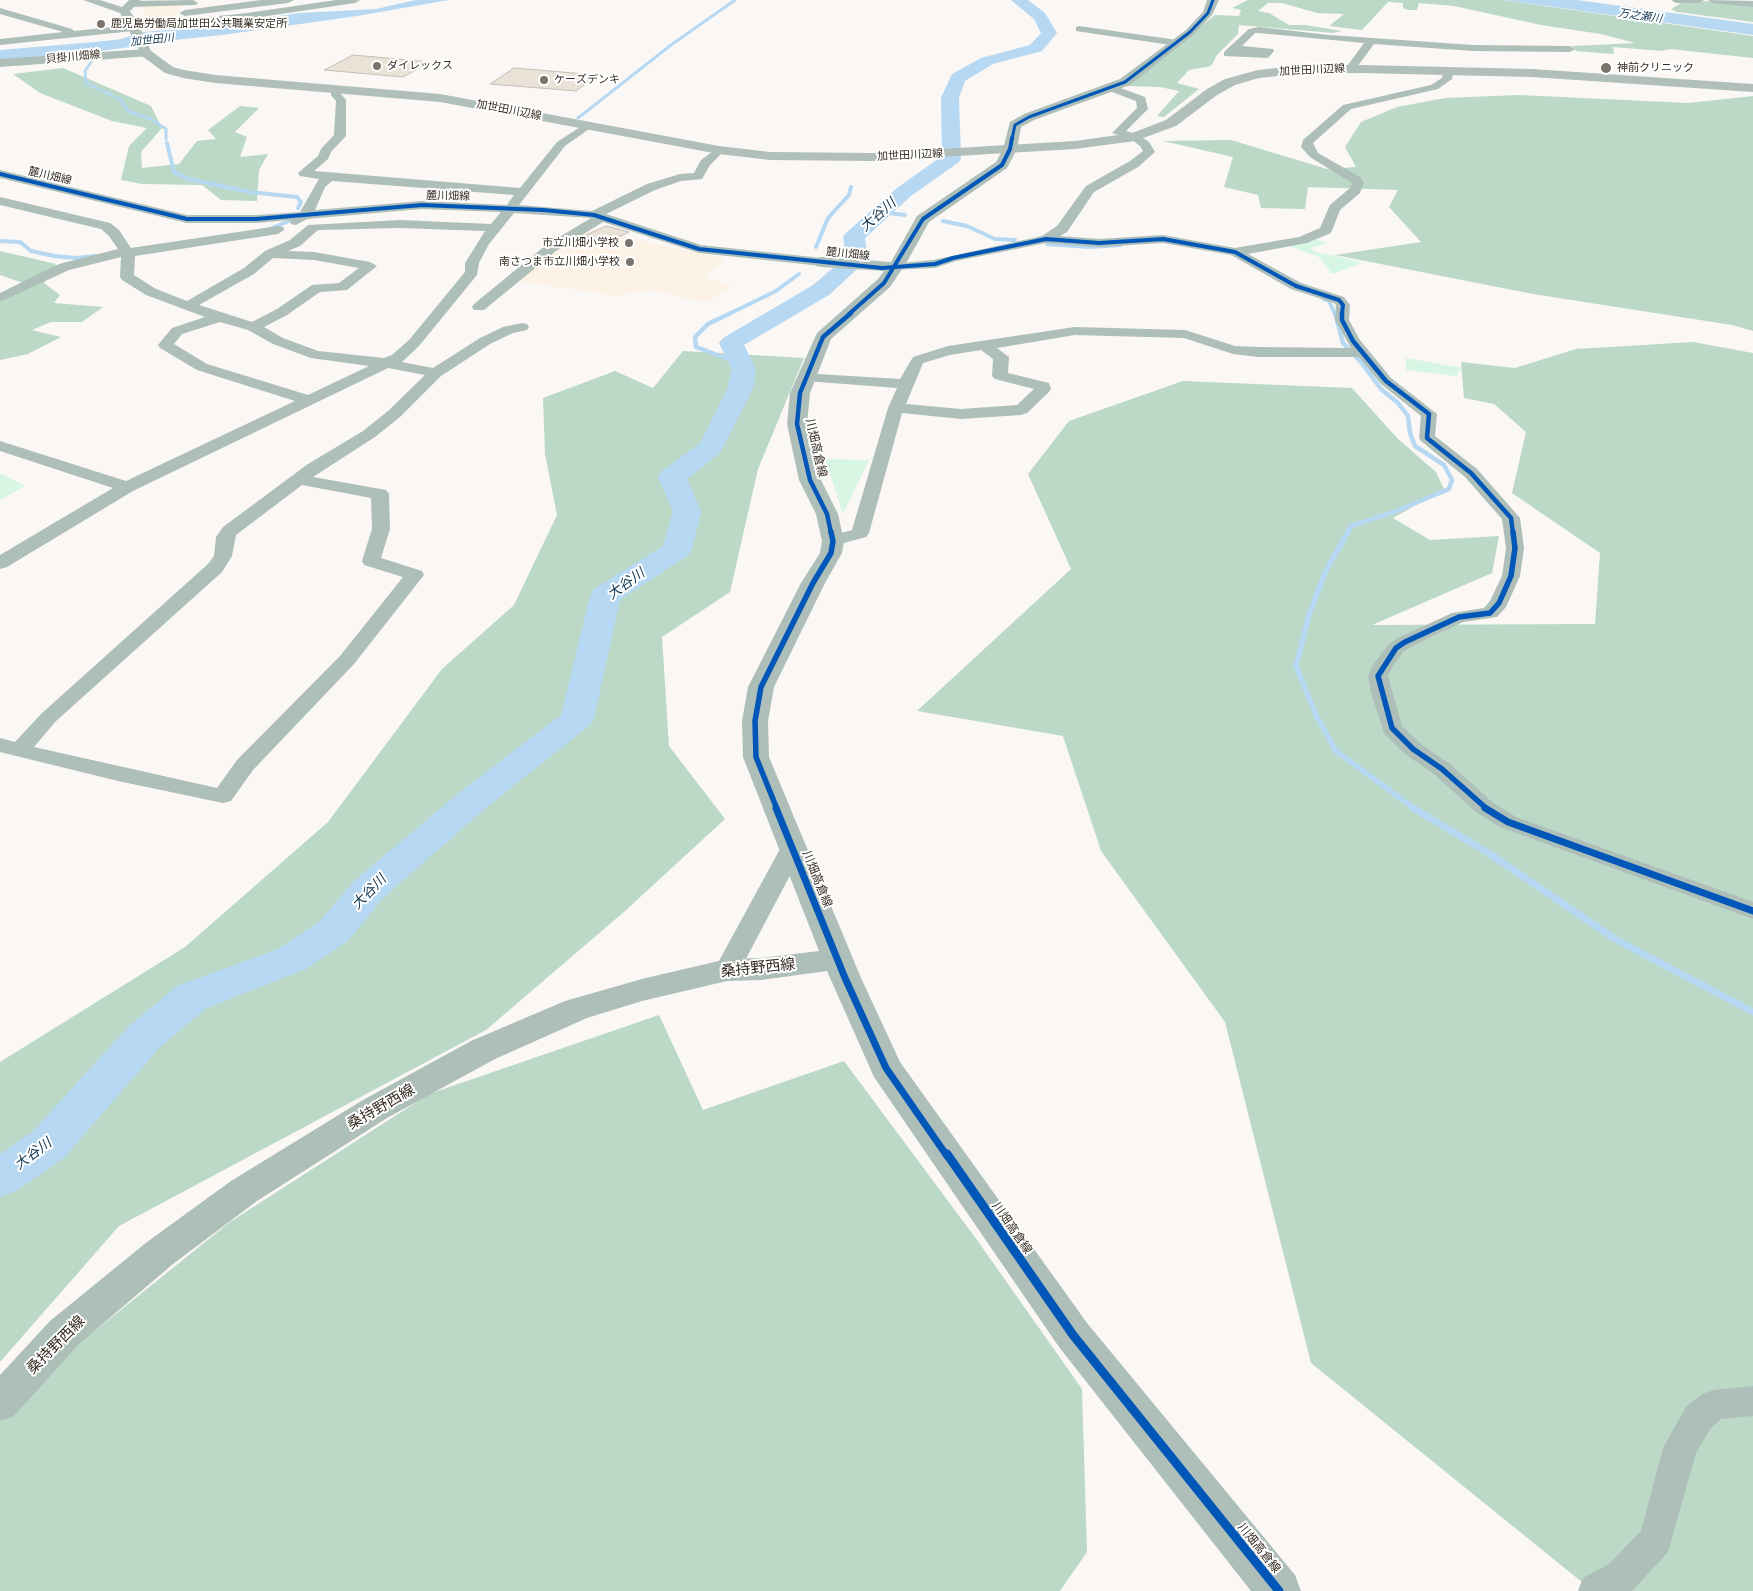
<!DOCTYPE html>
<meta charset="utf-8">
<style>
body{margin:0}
canvas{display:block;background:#faf7f4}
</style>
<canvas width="1753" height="1591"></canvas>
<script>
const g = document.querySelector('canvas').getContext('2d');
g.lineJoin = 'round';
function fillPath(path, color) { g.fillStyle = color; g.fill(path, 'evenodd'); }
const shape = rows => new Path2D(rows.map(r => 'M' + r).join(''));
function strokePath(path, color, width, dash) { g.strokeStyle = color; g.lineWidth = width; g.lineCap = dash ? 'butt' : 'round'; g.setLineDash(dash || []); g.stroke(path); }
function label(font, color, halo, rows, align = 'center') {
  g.font = font + ' Mulish,"Noto Sans JP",sans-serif'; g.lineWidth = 4; g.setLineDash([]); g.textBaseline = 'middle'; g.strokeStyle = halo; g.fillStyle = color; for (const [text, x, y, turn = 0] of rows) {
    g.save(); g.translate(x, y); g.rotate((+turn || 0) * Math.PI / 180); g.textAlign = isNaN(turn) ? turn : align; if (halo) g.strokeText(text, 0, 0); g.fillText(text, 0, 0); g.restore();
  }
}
const built = shape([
 [184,4,171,22,156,25,149,21,141,5],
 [591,226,642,241,726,259,704,276,731,286,706,303,651,290,615,296,520,281,535,265]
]);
const green = shape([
 [1317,240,1327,243,1310,248,1316,252,1358,261,1360,264,1332,274,1319,257,1289,246],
 [1406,358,1462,368,1456,376,1406,370],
 [825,459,869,460,843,514],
 [0,473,25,486,0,500]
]);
const forest = shape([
 [1248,0,1503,0,1753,36,1753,58,1670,49,1662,51,1613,47,1614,54,1576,51,1572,46,1635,43,1601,34,1541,25,1454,6,1419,3,1417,10,1409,10,1403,8,1403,3,1388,2,1362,30,1329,26,1344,14,1317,13,1282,3,1268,3,1258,11,1269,13,1289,25,1305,25,1342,31,1333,33,1239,25,1238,34,1217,55,1211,66,1189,70,1177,83,1199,89,1164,117,1157,116,1179,91,1160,87,1127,86,1215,15,1239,16,1241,10,1232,8],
 [1714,1,1753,5,1753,22,1677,12,1671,9,1683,2],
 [63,68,151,106,162,128,141,152,142,168,179,164,197,141,216,139,208,130,240,106,259,108,235,132,247,137,240,157,268,154,259,170,257,201,221,200,202,185,142,184,121,180,129,146,147,128,112,121,40,93,13,74],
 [1519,95,1688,103,1753,96,1753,331,1732,325,1533,294,1335,255,1421,242,1389,207,1398,190,1308,187,1305,209,1261,208,1258,195,1224,187,1233,157,1163,141,1231,140,1327,169,1356,167,1345,147,1361,122,1397,107,1445,98],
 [0,251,56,264,44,283,60,295,54,303,103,307,82,322,51,322,32,330,61,337,28,354,0,360,0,302,32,286,0,275],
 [1693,342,1753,353,1753,1591,1593,1591,1311,1363,1225,1022,1101,851,1063,736,917,711,1071,569,1028,474,1069,421,1183,381,1352,388,1398,439,1436,472,1444,489,1393,518,1430,540,1499,536,1492,573,1372,625,1595,624,1600,553,1512,493,1526,432,1494,404,1464,398,1461,362,1515,368,1576,349],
 [683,351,804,358,758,469,730,592,662,637,669,746,725,819,625,911,486,1030,119,1226,0,1362,0,1062,185,947,328,822,442,669,514,605,557,515,545,454,543,398,615,371,653,388],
 [659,1015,703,1110,844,1061,977,1240,1082,1389,1087,1552,1060,1591,0,1591,0,1407,230,1222,429,1094]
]);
const water = shape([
 [416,0,449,0,357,16,222,35,118,46,0,56,0,50,118,40,143,32,252,23,250,20,300,13,376,9],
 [1504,0,1577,0,1753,24,1753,35]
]);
const streamFar4 = shape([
 [93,49,93,51],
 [94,58,85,71,86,83,121,100,128,111,151,119,166,129,166,139],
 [578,118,671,45,735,0]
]);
const streamFar3 = shape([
 [167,143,174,172,188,179,250,192,297,197,301,202,298,208],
 [881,212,905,215],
 [943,221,967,226,995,239,1015,240],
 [272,228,289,221],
 [0,241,20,242,31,251,54,256,76,258,95,256],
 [1047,244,1089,247,1121,245],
 [816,247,828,218,849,195,851,187],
 [1324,299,1329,301,1335,314],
 [729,314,776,291,799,274]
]);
const streamFar2 = shape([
 [731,313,708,324,695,337,696,347,742,364],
 [1335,313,1343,343,1361,362,1381,389,1398,403,1408,416,1410,433,1415,446,1444,465,1452,480,1449,489,1394,512,1351,526,1347,533]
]);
const streamFar1 = shape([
 [1348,532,1326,570,1309,615,1296,666,1317,717,1336,751,1415,809]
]);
const stream = shape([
 [1413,808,1490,854,1615,939,1753,1012]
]);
const river = shape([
 [1011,0,1028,0,1045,13,1057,33,1042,51,993,64,965,81,959,98,961,158,959,162,911,196,865,238,868,259,829,295,744,345,756,369,753,389,720,453,687,479,701,511,692,550,687,556,620,600,594,719,589,726,487,807,383,898,348,941,306,969,207,1008,159,1048,64,1158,16,1191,0,1197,0,1154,32,1132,129,1026,177,986,278,949,320,921,355,880,461,791,561,715,590,596,594,589,663,546,673,511,658,477,662,471,700,443,727,389,732,369,719,343,723,338,813,285,846,257,843,236,847,232,897,188,942,156,941,98,952,74,981,58,1030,45,1041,33,1034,19,1011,0],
 [147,36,155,41,153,44,40,59,0,61,0,51,40,49,147,36]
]);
const building = shape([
 [353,55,430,62,403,77,324,70,353,55],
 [514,68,598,75,576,91,490,84,514,68],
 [606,226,618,229,629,232,609,242,584,236,606,226]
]);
const minor = shape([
 [193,0,198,3,196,5,131,7,126,4,131,1,193,0],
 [336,0,360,0,355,3,247,19,0,45,0,39,63,32,0,14,0,8,72,29,74,31,247,13,336,0],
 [1671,0,1704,0,1699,3,1676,3,1671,0],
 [1708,0,1753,1,1753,7,1713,3,1708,0],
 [1079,26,1177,40,1182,43,1177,46,1076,31,1076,27,1079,26],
 [1259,27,1329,35,1473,45,1570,46,1575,49,1570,52,1473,51,1374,44,1354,71,1350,72,1345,69,1364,43,1259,33,1255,33,1242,46,1273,49,1274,51,1268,58,1224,56,1224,52,1249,29,1259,27],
 [1449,67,1454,70,1452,79,1438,89,1351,109,1313,143,1318,153,1360,177,1364,183,1360,193,1340,210,1331,233,1307,243,1248,254,1301,283,1344,297,1350,305,1349,320,1360,340,1391,378,1437,414,1435,436,1477,469,1520,518,1524,548,1520,576,1506,607,1497,617,1463,622,1412,646,1403,652,1393,666,1388,676,1402,726,1421,744,1450,764,1492,802,1516,817,1753,902,1753,919,1500,827,1476,812,1434,774,1405,754,1384,733,1371,693,1368,676,1373,665,1389,644,1398,638,1452,613,1484,608,1490,601,1502,576,1506,548,1502,519,1465,477,1421,441,1419,438,1421,416,1381,384,1359,357,1258,357,1233,354,1184,338,1075,335,997,348,1009,357,1008,373,1049,383,1051,389,1049,392,1027,413,1021,415,961,419,902,413,869,533,866,537,833,546,827,545,824,541,827,537,852,530,888,408,897,388,806,381,801,379,798,376,801,373,900,379,913,357,948,346,1075,327,1185,330,1235,346,1258,347,1351,348,1335,320,1336,305,1334,303,1291,289,1231,255,1163,243,1099,247,1046,243,956,261,935,268,890,270,888,267,890,264,933,260,1042,236,1057,226,1086,186,1130,161,1143,151,1140,146,1131,139,1112,133,1137,108,1136,101,1107,90,1107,86,1115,86,1145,97,1148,109,1126,131,1139,135,1149,142,1155,152,1138,167,1094,192,1067,232,1060,236,1099,239,1163,235,1235,248,1299,237,1320,228,1330,205,1350,188,1352,183,1310,157,1301,147,1303,140,1343,105,1431,85,1442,78,1444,70,1449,67],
 [981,350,993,359,992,376,995,379,1034,389,1017,405,961,409,906,404,923,363,950,355,981,350],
 [336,86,340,87,341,94,346,100,346,136,331,152,328,159,314,171,520,188,557,142,588,122,592,123,592,127,565,146,519,205,592,211,647,184,680,174,694,173,701,160,719,147,725,150,710,165,702,179,681,181,655,190,606,214,701,245,822,258,829,262,822,266,699,253,603,222,556,251,484,310,474,310,472,307,474,304,546,245,591,218,514,213,489,244,479,263,477,275,419,346,402,362,433,368,480,338,503,327,522,323,527,324,529,327,527,330,513,333,490,344,441,376,400,417,375,437,313,477,386,490,389,494,390,529,381,558,422,571,424,575,354,664,253,770,231,801,223,803,118,781,0,752,0,738,15,742,41,714,208,564,214,556,216,537,223,527,308,464,363,431,388,411,425,375,388,368,133,491,7,567,0,569,0,555,113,488,0,451,0,441,126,481,295,401,197,370,160,348,158,345,172,328,205,317,146,295,122,280,120,277,121,257,69,270,0,302,0,293,59,264,118,249,109,236,101,229,0,205,0,197,110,223,119,230,131,248,278,226,283,227,284,230,278,234,135,256,134,275,156,289,187,301,244,268,265,251,290,240,308,225,400,220,491,224,501,212,422,209,307,219,296,225,291,224,290,220,256,223,187,223,0,178,0,170,187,215,256,215,300,212,319,179,300,176,298,173,318,156,321,149,334,135,336,101,331,95,331,89,336,86],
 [332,181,514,195,507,205,422,201,315,210,325,187,332,181],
 [400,228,485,231,465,263,465,272,409,340,392,355,384,358,318,351,283,338,264,327,287,315,320,292,347,290,377,266,370,262,314,252,288,251,300,246,318,230,400,228],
 [273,258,314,260,359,268,339,283,312,285,277,309,252,322,199,305,254,274,273,258],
 [220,322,248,330,273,344,311,358,369,366,308,395,207,364,174,344,182,334,220,322],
 [302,485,371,498,372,529,362,561,364,565,403,577,340,656,237,760,217,788,34,747,55,722,222,572,232,556,236,535,302,485],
 [792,841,800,844,804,849,740,970,736,976,727,979,718,976,714,970,780,849,784,844,792,841],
 [1753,1386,1753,1416,1721,1419,1710,1429,1696,1453,1668,1552,1632,1591,1578,1591,1583,1578,1609,1564,1641,1531,1663,1448,1686,1407,1702,1394,1714,1390,1753,1386]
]);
const tertiary = shape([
 [129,0,141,0,128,13,120,13,118,11,129,0],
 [261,0,294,0,288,3,185,16,179,13,185,10,261,0],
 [1207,0,1219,0,1212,15,1194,34,1130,85,1034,120,1021,127,1017,149,1007,168,929,222,908,260,890,287,831,339,810,393,807,424,821,480,838,514,844,541,842,553,825,583,774,687,768,721,769,757,861,978,900,1062,1087,1323,1295,1575,1301,1591,1251,1591,1059,1347,874,1077,827,971,761,980,727,981,642,1001,587,1018,495,1059,387,1118,257,1201,173,1264,78,1345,14,1416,0,1421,0,1375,50,1321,147,1242,231,1181,363,1100,471,1041,565,1001,642,979,727,959,761,958,819,951,743,757,742,721,748,687,801,583,820,553,822,541,816,514,799,480,787,424,790,393,817,333,878,279,884,271,822,267,816,266,814,262,816,258,822,257,891,262,917,216,996,162,1003,149,1010,122,1024,114,1120,79,1186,30,1203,12,1207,0],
 [146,49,152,53,150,56,0,67,0,59,146,49]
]);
const primary = shape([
 [83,0,100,0,128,9,136,19,151,51,173,67,184,70,215,75,440,94,719,146,770,152,872,153,1075,141,1132,133,1166,120,1207,89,1225,79,1258,70,1296,66,1362,65,1532,69,1753,84,1753,92,1532,77,1362,73,1296,74,1259,78,1235,85,1217,95,1176,126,1135,141,1075,149,872,161,770,160,719,154,440,102,215,83,183,78,165,73,142,56,120,13,83,0]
]);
const cyclewayFar5 = shape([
 [1012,139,1015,125,1029,117,1125,82,1190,32,1208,13,1213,0]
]);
const cyclewayFar4 = shape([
 [0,174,187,219,256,219,422,205,543,210,594,215,699,249,882,268,935,264,953,258,1046,239,1099,243,1163,239,1235,252,1296,286,1339,300,1343,305,1342,314],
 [849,314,884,283,923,219,1002,165,1010,149,1012,138]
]);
const cyclewayFar3 = shape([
 [1342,313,1342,320,1353,341,1386,381,1429,414,1427,438,1471,473,1511,518,1513,533],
 [831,533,827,514,810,480,797,424,800,393,823,337,851,313]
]);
const cyclewayFar2 = shape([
 [777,809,756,757,755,721,761,687,813,583,831,553,833,541,831,532],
 [1487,809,1442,769,1413,749,1392,728,1378,676,1396,648,1405,642,1459,617,1490,613,1499,603,1511,576,1515,548,1513,532]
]);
const cyclewayFar1 = shape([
 [776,808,845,978,886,1068,947,1156],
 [1485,808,1508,822,1753,911]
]);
const cycleway = shape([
 [947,1154,1073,1335,1279,1591]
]);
const markers = [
 [101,24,5,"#7a746c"],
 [377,66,5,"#7a746c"],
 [1606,68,6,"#7a746c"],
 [544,80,5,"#7a746c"],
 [629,243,5,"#7a746c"],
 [630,262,5,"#7a746c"]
];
const farWaternames = [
 ["万之瀬川",1640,16,8],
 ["加世田川",152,40,-6]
];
const farPoinames = [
 ["鹿児島労働局加世田公共職業安定所",111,24],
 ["ダイレックス",387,66],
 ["神前クリニック",1617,68],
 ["ケーズデンキ",554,80],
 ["市立川畑小学校",619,243,"right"],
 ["南さつま市立川畑小学校",620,262,"right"]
];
const farStreetnames = [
 ["貝掛川畑線",73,57,-5],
 ["加世田川辺線",1312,70,-3],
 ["加世田川辺線",509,110,11],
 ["加世田川辺線",910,155,-3],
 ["麓川畑線",50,176,13],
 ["麓川畑線",448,196,1],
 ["麓川畑線",848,254,6]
];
const streetNames = [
 ["川畑高倉線",816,448,77],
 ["川畑高倉線",817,879,68],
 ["川畑高倉線",1012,1228,55],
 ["川畑高倉線",1259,1548,51]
];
const waterNames = [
 ["大谷川",878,215,-41],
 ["大谷川",626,584,-36],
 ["大谷川",369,892,-46],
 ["大谷川",33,1154,-37]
];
const nearStreetnames = [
 ["桑持野西線",758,968,-6],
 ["桑持野西線",381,1107,-30],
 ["桑持野西線",56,1345,-45]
];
fillPath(built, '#fcf2e6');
fillPath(green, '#d8f6e4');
fillPath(forest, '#bbd9c6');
fillPath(water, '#b7d8f2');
strokePath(streamFar4, '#b7d8f2', 3);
strokePath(streamFar3, '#b7d8f2', 4);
strokePath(streamFar2, '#b7d8f2', 4.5);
strokePath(streamFar1, '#b7d8f2', 5.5);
strokePath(stream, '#b7d8f2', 7);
fillPath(river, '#b7d8f2');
fillPath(building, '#eae2d7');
strokePath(building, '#c5bfb9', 1);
fillPath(minor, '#aebeb9');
fillPath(tertiary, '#aebeb9');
fillPath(primary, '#b1bfba');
strokePath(cyclewayFar5, '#0057b8', 3);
strokePath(cyclewayFar4, '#0057b8', 4);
strokePath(cyclewayFar3, '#0057b8', 4.5);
strokePath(cyclewayFar2, '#0057b8', 5.5);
strokePath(cyclewayFar1, '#0057b8', 7);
strokePath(cycleway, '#0057b8', 9);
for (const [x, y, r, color] of markers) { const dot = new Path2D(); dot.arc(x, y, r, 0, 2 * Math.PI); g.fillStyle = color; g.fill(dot); strokePath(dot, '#fff', 2); }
label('italic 11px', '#123852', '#fff', farWaternames);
label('11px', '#352d22', '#fff', farPoinames, 'left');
label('11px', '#352d22', '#fff', farStreetnames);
label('12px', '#352d22', '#fff', streetNames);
label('italic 14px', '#123852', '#fff', waterNames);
label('15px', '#352d22', '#fff', nearStreetnames);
</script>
